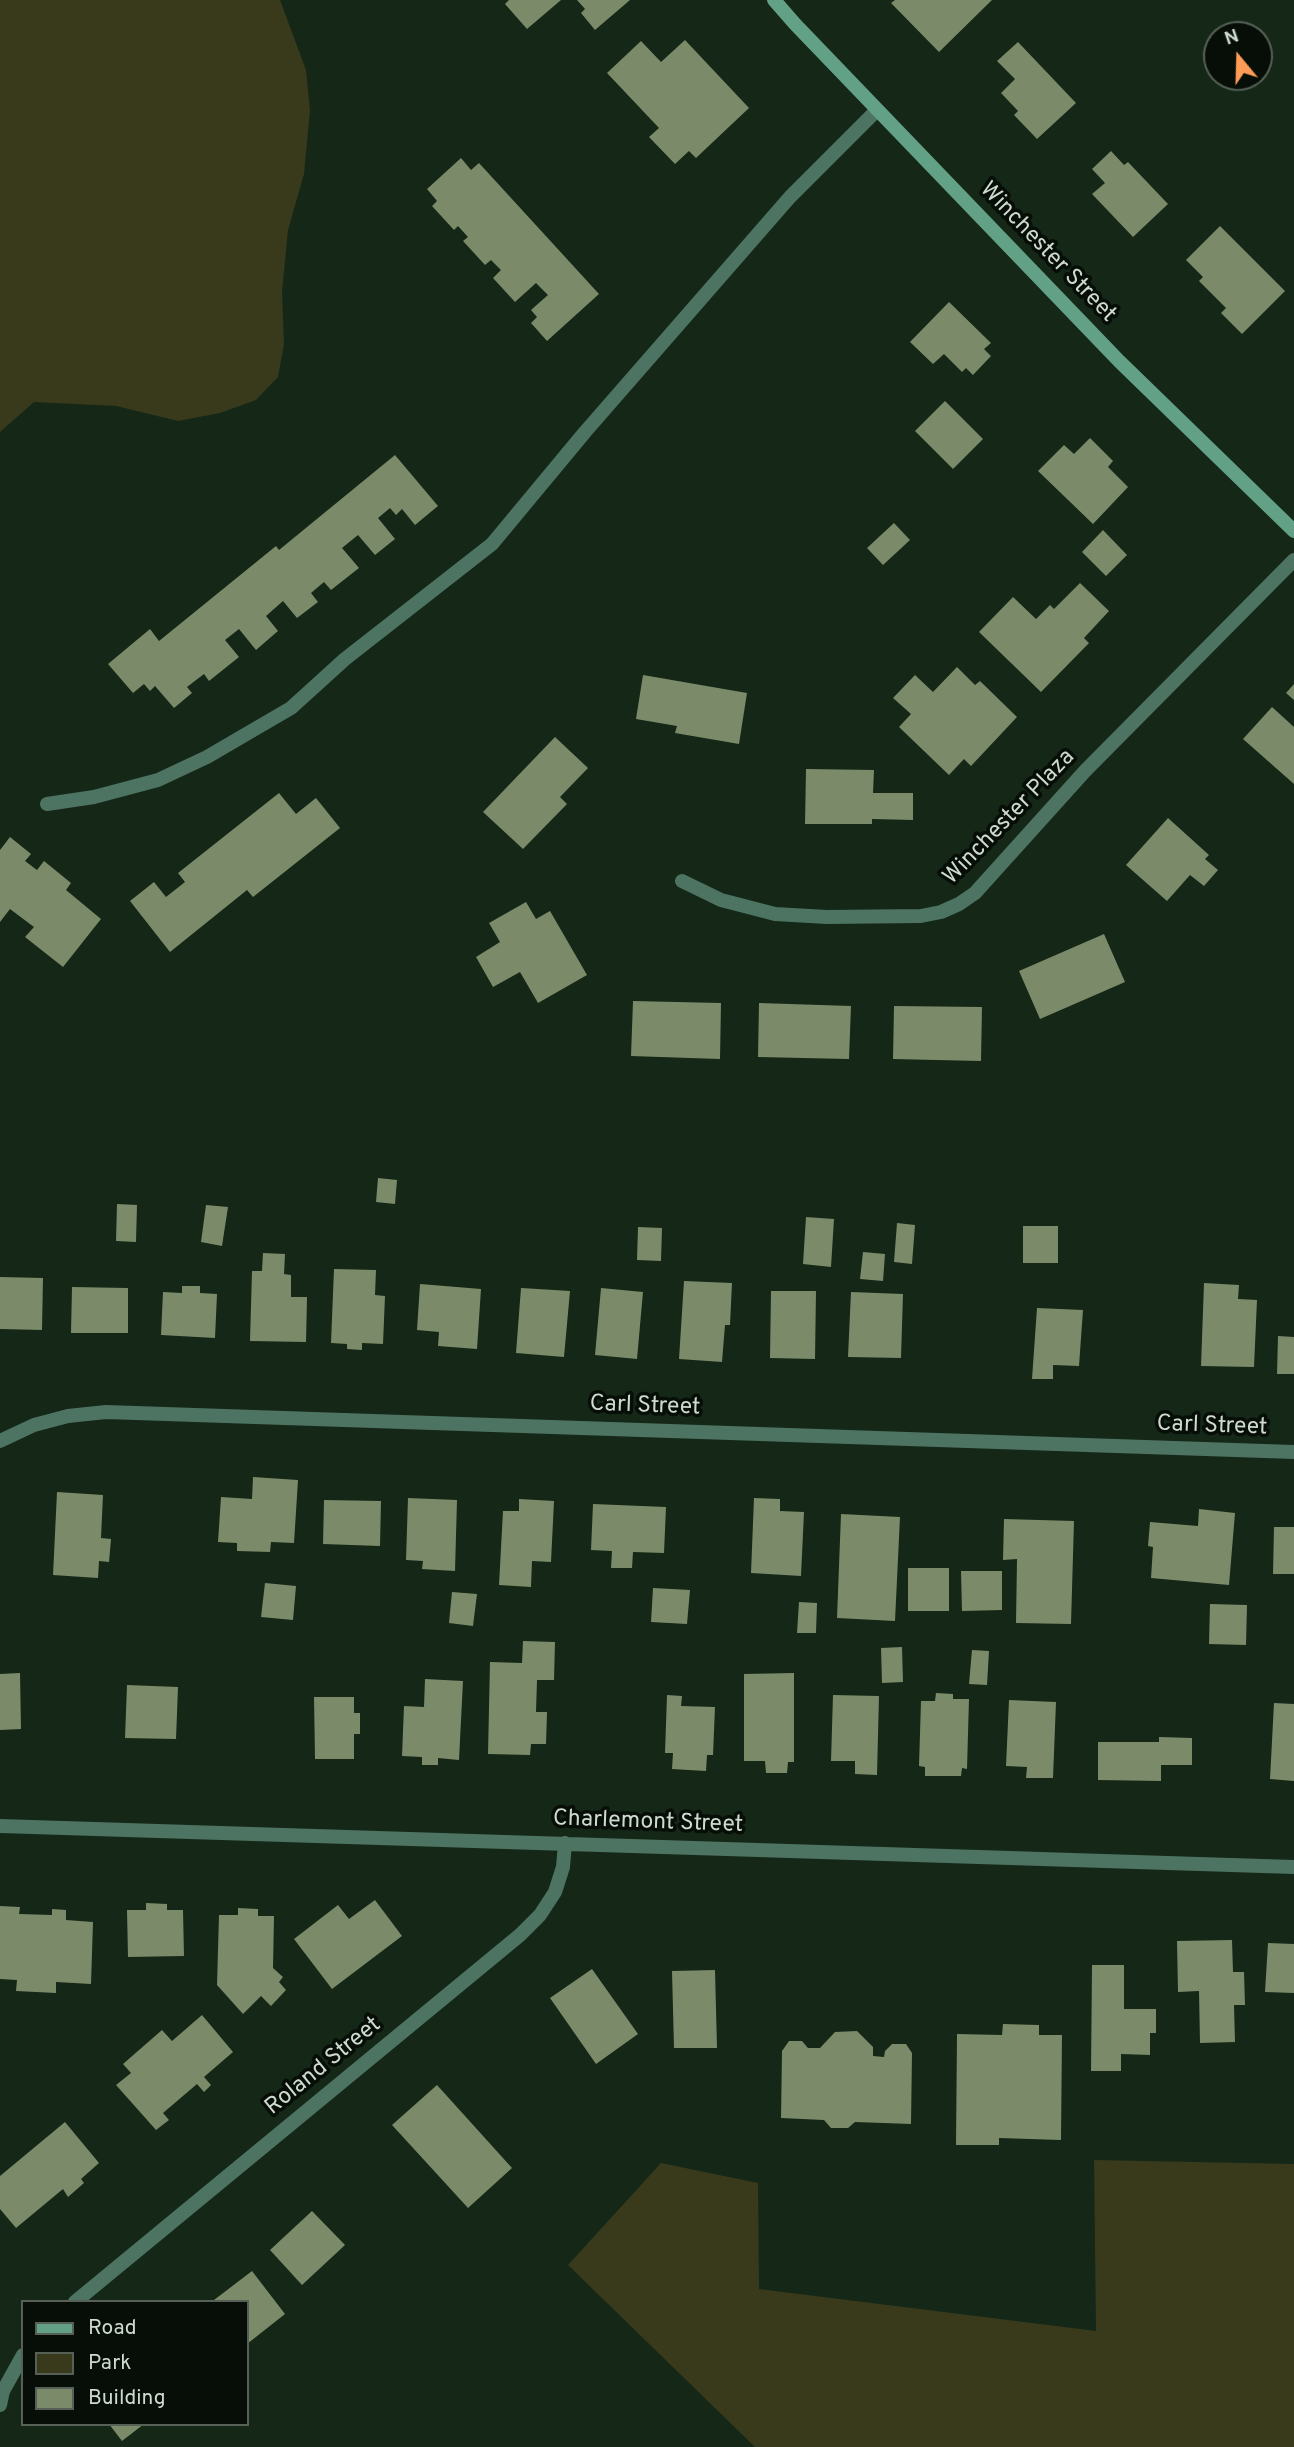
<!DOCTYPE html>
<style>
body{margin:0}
#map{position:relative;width:1294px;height:2447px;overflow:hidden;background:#152717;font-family:Overpass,sans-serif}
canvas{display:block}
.legend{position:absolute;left:21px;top:2300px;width:228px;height:126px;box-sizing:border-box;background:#060e07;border:2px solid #566057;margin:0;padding:9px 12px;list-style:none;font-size:21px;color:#cfdacf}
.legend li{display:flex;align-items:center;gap:14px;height:35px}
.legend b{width:35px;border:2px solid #566057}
.north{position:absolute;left:1203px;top:21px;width:70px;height:70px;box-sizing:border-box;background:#060e07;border:2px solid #566057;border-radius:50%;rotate:341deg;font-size:19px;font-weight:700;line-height:28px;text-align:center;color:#cfdacf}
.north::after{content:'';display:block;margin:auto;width:24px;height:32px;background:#fe9c57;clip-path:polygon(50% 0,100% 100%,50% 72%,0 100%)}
</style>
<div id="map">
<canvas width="1294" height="2447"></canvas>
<ul class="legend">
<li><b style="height:9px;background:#63a186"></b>Road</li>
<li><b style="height:19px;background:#393a1b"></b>Park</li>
<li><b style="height:19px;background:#7b8b69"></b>Building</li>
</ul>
<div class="north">N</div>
</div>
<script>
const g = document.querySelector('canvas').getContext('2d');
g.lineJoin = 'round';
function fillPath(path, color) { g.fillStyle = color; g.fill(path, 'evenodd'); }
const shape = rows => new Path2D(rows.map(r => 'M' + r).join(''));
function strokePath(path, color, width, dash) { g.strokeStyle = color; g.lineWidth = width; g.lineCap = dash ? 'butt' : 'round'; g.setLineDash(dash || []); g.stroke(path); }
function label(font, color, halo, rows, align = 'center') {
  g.font = font + ' Overpass,sans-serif'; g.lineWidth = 7; g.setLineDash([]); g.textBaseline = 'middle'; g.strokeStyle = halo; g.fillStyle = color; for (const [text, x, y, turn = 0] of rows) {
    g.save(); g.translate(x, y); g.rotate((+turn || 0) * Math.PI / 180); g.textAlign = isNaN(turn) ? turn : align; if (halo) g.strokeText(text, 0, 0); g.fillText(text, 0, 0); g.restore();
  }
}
const green = shape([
 [0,0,280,0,306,70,310,110,304,174,288,230,282,292,284,344,278,377,256,400,220,413,178,421,116,406,34,402,0,432],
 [1094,2160,1294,2164,1294,2447,755,2447,568,2265,661,2163,758,2183,759,2289,1096,2331]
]);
const building = shape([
 [509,0,561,0,527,29,505,4],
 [577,0,630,0,595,30,581,13,585,9],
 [895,0,992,0,939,52,891,3],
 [685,40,749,108,696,158,689,151,675,164,649,137,659,128,607,73,641,41,661,62],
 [1018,42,1076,103,1037,139,1014,115,1018,111,1001,93,1015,79,997,61],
 [1111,151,1124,165,1128,162,1168,204,1133,237,1092,194,1105,183,1092,169],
 [461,158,471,170,479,163,599,294,547,341,531,323,537,317,531,310,548,295,536,283,515,302,493,278,501,270,491,260,485,265,463,241,468,237,458,226,454,230,432,206,437,201,427,189],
 [1220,226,1285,291,1242,334,1221,313,1226,308,1199,281,1203,277,1186,260],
 [949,302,991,343,984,349,991,356,973,375,966,368,962,372,944,354,933,364,910,342],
 [945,401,983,439,953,469,915,431],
 [1090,438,1113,461,1108,467,1128,487,1093,524,1038,471,1064,445,1074,454],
 [395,455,438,506,415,525,402,509,396,515,390,508,378,518,395,539,375,555,358,535,342,548,359,568,331,590,324,582,311,593,318,602,297,618,283,601,266,616,278,631,256,650,239,629,225,640,239,657,209,681,204,674,187,687,192,693,174,708,155,686,150,691,144,684,133,693,108,664,150,629,159,641,276,546,279,550],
 [894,523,910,540,883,565,867,548],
 [1103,530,1127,555,1106,576,1082,552],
 [1080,583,1109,611,1084,638,1089,643,1041,692,979,632,1013,597,1036,619,1050,605,1054,609],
 [957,667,975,685,980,681,1017,717,971,766,964,759,949,775,899,727,911,714,893,698,915,675,933,692],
 [643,675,747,693,739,744,675,733,677,726,636,719],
 [1294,684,1294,700,1286,693],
 [1272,707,1294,727,1294,784,1243,739],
 [555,737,588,768,560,797,567,804,523,849,483,812],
 [806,769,874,770,873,793,913,793,913,820,872,819,872,824,805,824],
 [279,793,296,814,316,798,340,828,253,897,247,890,170,952,130,901,154,882,166,897,185,882,178,873],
 [1168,818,1209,855,1205,859,1218,870,1204,886,1190,875,1167,901,1126,865],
 [10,837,31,854,25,861,37,870,44,861,71,883,66,890,101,919,63,967,25,937,34,927,10,909,0,922,0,850],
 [526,902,536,919,550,911,587,975,538,1003,520,972,493,987,476,957,500,942,489,923],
 [1104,934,1125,982,1040,1019,1019,971],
 [633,1001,721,1003,720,1059,631,1056],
 [759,1003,851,1006,849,1059,758,1057],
 [894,1006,982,1007,981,1061,893,1059],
 [378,1178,397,1180,395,1204,376,1202],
 [117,1204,137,1205,136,1242,116,1241],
 [206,1205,228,1207,222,1246,201,1242],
 [806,1217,834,1219,831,1267,803,1264],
 [897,1223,915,1225,912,1264,894,1262],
 [1023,1226,1058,1226,1058,1263,1023,1263],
 [638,1227,662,1228,661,1261,637,1260],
 [863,1252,885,1254,883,1281,860,1279],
 [263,1253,285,1254,284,1274,291,1275,291,1297,307,1297,306,1342,250,1341,252,1271,262,1271],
 [334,1269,376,1270,375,1295,385,1296,383,1344,362,1343,362,1350,347,1349,347,1344,331,1343],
 [0,1277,43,1278,42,1330,0,1329],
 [684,1281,732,1283,730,1325,725,1325,722,1362,679,1359],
 [1204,1283,1239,1285,1238,1299,1257,1300,1254,1367,1201,1366],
 [420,1284,481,1289,477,1349,438,1346,439,1332,417,1330],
 [182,1286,200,1286,200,1293,217,1294,215,1338,161,1335,163,1292,182,1293],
 [72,1287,128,1288,128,1333,71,1333],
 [521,1288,570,1291,564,1357,516,1353],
 [601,1288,643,1292,637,1359,595,1355],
 [771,1291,816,1291,815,1359,770,1358],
 [851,1292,903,1294,901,1358,848,1357],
 [1037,1308,1083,1310,1079,1366,1053,1365,1053,1379,1032,1379],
 [1278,1336,1294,1337,1294,1374,1277,1374],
 [253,1477,298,1480,294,1543,271,1542,270,1552,237,1551,237,1543,218,1542,221,1497,252,1499],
 [57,1492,103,1495,101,1538,111,1539,109,1562,99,1561,98,1578,53,1575],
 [408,1498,457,1500,455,1571,422,1569,423,1561,406,1560],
 [754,1498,780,1499,780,1511,804,1512,801,1576,751,1573],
 [519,1499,554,1501,551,1562,532,1561,531,1587,499,1585,503,1511,519,1511],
 [324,1500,381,1501,380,1546,323,1544],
 [593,1504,666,1507,664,1553,633,1552,632,1568,611,1568,612,1551,591,1550],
 [1199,1509,1235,1513,1229,1585,1151,1578,1153,1547,1148,1546,1150,1522,1198,1526],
 [841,1514,900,1517,895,1621,837,1618],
 [1004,1519,1074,1521,1071,1624,1016,1623,1017,1559,1003,1560],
 [1274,1527,1294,1527,1294,1574,1273,1574],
 [908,1568,949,1568,949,1611,908,1611],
 [961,1571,1002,1571,1002,1610,962,1611],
 [265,1583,296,1586,293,1620,261,1617],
 [653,1588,690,1590,687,1624,651,1622],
 [452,1592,477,1594,473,1626,449,1623],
 [799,1602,817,1603,816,1633,797,1633],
 [1210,1604,1247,1605,1246,1645,1209,1644],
 [523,1641,555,1642,554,1680,537,1680,536,1712,547,1712,546,1744,531,1744,530,1755,488,1754,490,1662,522,1663],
 [902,1647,903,1682,882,1683,881,1648],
 [972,1650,989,1651,987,1685,969,1684],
 [20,1673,21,1729,0,1730,0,1674],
 [794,1673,794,1762,788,1762,787,1773,766,1773,765,1761,744,1761,744,1674],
 [425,1679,463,1681,459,1760,438,1758,438,1765,422,1765,422,1757,402,1756,404,1706,424,1707],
 [127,1685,178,1687,176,1739,125,1738],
 [936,1693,953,1694,953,1699,969,1699,967,1769,962,1768,961,1776,925,1776,925,1767,919,1766,921,1701,935,1701],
 [667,1695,682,1696,681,1706,715,1707,713,1755,707,1755,706,1771,672,1769,673,1753,665,1753],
 [833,1695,879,1696,877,1775,855,1774,855,1761,831,1761],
 [314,1697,354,1697,354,1713,360,1713,360,1734,354,1734,354,1759,315,1759],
 [1009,1700,1056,1702,1053,1778,1026,1778,1027,1767,1006,1766],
 [1274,1703,1294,1704,1294,1781,1270,1779],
 [1159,1737,1192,1738,1192,1765,1161,1765,1161,1781,1098,1780,1098,1742,1159,1742],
 [375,1900,402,1936,332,1989,294,1939,338,1905,349,1919],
 [146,1903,167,1904,167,1910,183,1910,184,1956,128,1957,127,1910,146,1910],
 [0,1906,20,1907,19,1914,52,1915,52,1909,66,1910,66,1920,93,1922,91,1984,56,1982,56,1993,16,1991,17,1980,0,1979],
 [238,1908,258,1909,258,1916,274,1916,273,1968,283,1977,279,1982,286,1990,271,2006,261,1996,243,2014,217,1985,219,1915,238,1915],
 [1232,1940,1233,1972,1244,1972,1245,2005,1234,2005,1235,2042,1200,2043,1199,1991,1178,1992,1177,1941],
 [1268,1943,1294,1944,1294,1993,1265,1992],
 [1092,1965,1124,1965,1124,2009,1156,2009,1156,2033,1150,2033,1150,2055,1121,2054,1121,2071,1091,2071],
 [592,1969,638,2034,596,2064,550,1998],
 [715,1970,717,2048,674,2048,672,1971],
 [202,2015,233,2052,204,2077,211,2085,204,2092,197,2084,163,2113,169,2120,156,2130,116,2085,131,2073,123,2064,162,2030,172,2041],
 [1003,2024,1039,2025,1039,2035,1062,2035,1061,2140,999,2138,999,2145,956,2145,957,2034,1002,2035],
 [857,2031,873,2047,873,2056,884,2057,885,2051,892,2044,906,2044,912,2053,911,2124,855,2122,848,2128,831,2128,824,2120,781,2118,782,2051,789,2041,802,2041,808,2048,820,2048,835,2032],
 [437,2085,512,2168,468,2208,392,2125],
 [65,2122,99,2163,81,2179,84,2183,68,2197,63,2189,16,2228,0,2209,0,2176],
 [312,2211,345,2245,302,2285,270,2250],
 [252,2271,285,2314,247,2344,247,2302,215,2302,214,2300],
 [109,2424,144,2424,122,2441]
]);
const street = shape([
 [47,804,94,797,158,780,207,757,291,708,345,659,492,544,585,432,790,197,877,110],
 [682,881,721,900,775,914,827,917,921,916,941,912,959,904,975,893,1085,771,1294,560],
 [0,1441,34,1425,68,1416,106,1412,1294,1452],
 [0,1826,1294,1867],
 [75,2302,520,1935,540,1915,555,1892,563,1867,565,1843],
 [0,2405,3,2391,23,2355]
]);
const secondary = shape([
 [774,0,795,24,1119,361,1294,531]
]);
const streetNames = [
 ["Winchester Street",1047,253,46],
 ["Winchester Plaza",1010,818,-46],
 ["Carl Street",645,1407,2],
 ["Carl Street",1212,1427,2],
 ["Charlemont Street",648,1823,2],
 ["Roland Street",324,2067,-39]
];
fillPath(green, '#393a1b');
fillPath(building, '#7b8b69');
strokePath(street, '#4d7362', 14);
strokePath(secondary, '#63a186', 14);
label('23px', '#cfdacf', '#060e07', streetNames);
</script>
